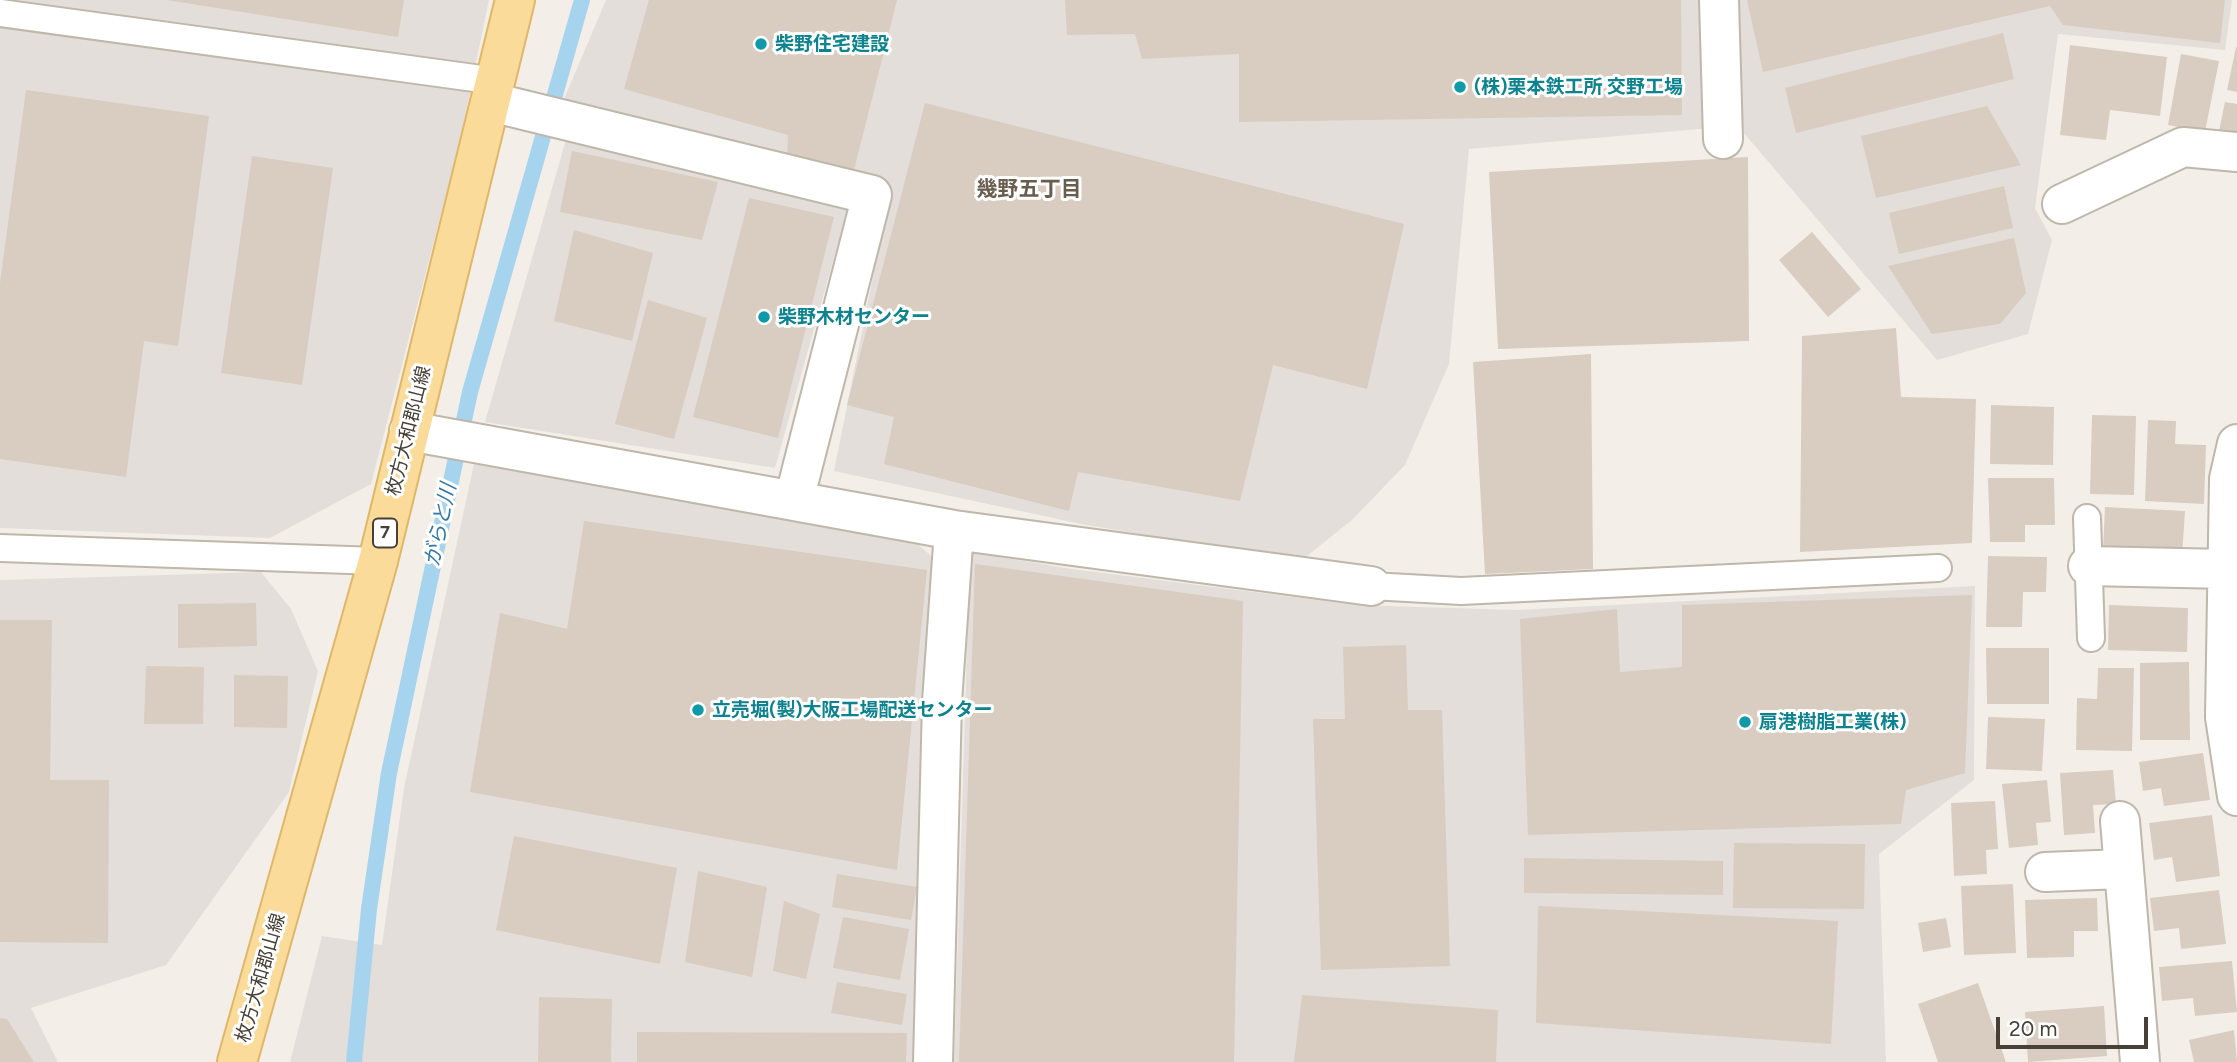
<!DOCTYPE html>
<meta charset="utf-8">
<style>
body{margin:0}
#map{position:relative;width:2237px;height:1062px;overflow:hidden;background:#f3efe8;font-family:Figtree,sans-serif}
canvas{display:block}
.scale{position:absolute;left:1996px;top:1017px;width:152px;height:32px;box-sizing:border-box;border:4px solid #464037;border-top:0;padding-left:9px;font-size:21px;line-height:24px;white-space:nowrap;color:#464037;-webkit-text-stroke:5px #fff;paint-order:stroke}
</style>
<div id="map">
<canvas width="2237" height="1062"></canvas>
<div class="scale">20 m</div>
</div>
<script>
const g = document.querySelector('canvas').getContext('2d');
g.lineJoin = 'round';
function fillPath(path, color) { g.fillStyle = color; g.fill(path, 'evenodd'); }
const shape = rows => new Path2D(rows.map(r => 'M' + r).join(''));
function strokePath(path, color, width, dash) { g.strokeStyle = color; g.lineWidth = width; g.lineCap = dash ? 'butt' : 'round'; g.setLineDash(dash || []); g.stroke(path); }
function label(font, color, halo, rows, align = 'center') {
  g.font = font + ' Figtree,"Noto Sans JP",sans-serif'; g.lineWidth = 6; g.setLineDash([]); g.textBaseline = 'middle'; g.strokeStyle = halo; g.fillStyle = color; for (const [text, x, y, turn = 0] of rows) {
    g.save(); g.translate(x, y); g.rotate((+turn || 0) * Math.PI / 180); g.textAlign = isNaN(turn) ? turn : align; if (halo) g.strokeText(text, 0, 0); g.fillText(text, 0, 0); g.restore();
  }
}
const industrial = shape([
 [0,0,489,0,459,145,371,484,270,538,0,528],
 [606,0,1706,0,1711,128,1469,149,1449,364,1405,465,1352,520,1302,560,1086,525,834,471,891,187,564,99],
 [1739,0,2232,0,2225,50,2058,34,2035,208,2052,240,2028,334,1937,360,1743,132],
 [567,136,851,197,775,468,485,422],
 [474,464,911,538,931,556,921,1062,290,1062,322,936,382,945,404,788],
 [970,552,1072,569,1356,605,1517,610,1975,586,1974,780,1879,854,1886,1062,954,1062],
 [261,572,291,609,318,671,289,792,166,965,31,1008,58,1062,0,1062,0,580]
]);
const stream = shape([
 [354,1062,369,909,389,773,470,392,582,0]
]);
const building = shape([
 [167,0,404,0,398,37],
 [649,0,897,0,854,170,787,157,788,135,624,89],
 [1065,0,1681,0,1682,115,1239,122,1239,54,1142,59,1135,34,1067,35],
 [1747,0,2225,0,2220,43,2063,25,2050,6,1763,72],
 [2003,33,2014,79,1796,133,1785,88],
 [2070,45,2167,57,2160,116,2110,110,2106,140,2060,135],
 [2236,47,2237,47,2237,92,2227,90],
 [2181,54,2219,61,2205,132,2168,125],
 [26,90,209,116,178,346,144,341,126,477,0,459,0,283],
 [2225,102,2237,104,2237,140,2218,136],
 [925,103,1404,224,1367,389,1273,365,1240,501,1078,472,1069,511,884,464,894,417,847,405],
 [1987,106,2021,165,1876,198,1861,136],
 [572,151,718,182,702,240,560,212],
 [252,156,333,168,302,385,221,373],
 [1748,157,1749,341,1498,349,1489,172],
 [2004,186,2013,228,1899,254,1889,213],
 [749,198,834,217,778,438,693,417],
 [574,230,653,253,632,341,554,321],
 [1812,232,1861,289,1828,317,1779,260],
 [2014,238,2026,293,2000,324,1932,334,1888,266],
 [648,300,707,318,674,439,615,424],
 [1896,328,1901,397,1976,399,1972,543,1800,552,1802,336],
 [1591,354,1593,569,1485,574,1473,362],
 [1991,405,2054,407,2053,465,1990,464],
 [2092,415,2136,416,2134,495,2090,494],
 [2148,420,2176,421,2175,444,2206,445,2204,504,2145,501],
 [1988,478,2054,478,2055,525,2025,525,2025,542,1990,542],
 [2105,507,2185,511,2182,556,2103,552],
 [584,521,927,570,897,870,470,792,500,613,567,629],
 [1988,556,2047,557,2046,592,2023,592,2022,627,1986,627],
 [975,564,1243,601,1234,1062,959,1062],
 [1972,595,1965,773,1906,790,1901,824,1528,835,1520,619,1617,609,1620,672,1682,667,1682,605],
 [256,603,257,646,178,648,178,604],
 [2109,605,2188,608,2187,652,2108,650],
 [0,620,52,620,50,780,109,780,108,943,0,942],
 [1406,645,1408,710,1442,710,1450,966,1321,970,1313,719,1345,719,1343,647],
 [1986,648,2049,648,2049,704,1987,704],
 [2189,662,2190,740,2140,740,2140,663],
 [146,666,204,667,203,724,144,724],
 [2098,668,2134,668,2132,751,2076,750,2077,698,2097,699],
 [234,675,288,676,287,728,234,727],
 [1988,717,2045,719,2042,771,1986,769],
 [2203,753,2210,800,2164,806,2161,788,2143,791,2139,762],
 [2113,770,2116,804,2093,805,2095,833,2064,835,2060,773],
 [2047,780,2051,822,2036,823,2038,845,2009,848,2002,784],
 [1995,801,1998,849,1986,850,1987,874,1954,876,1951,803],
 [2212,815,2220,876,2176,882,2172,857,2154,860,2149,823],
 [514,836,677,868,660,964,496,930],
 [1734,843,1865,844,1864,909,1733,908],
 [1524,858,1723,861,1723,895,1524,893],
 [698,871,767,887,752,977,685,962],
 [837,874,917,887,911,920,832,907],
 [2013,884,2016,953,1964,955,1961,886],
 [2219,890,2226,944,2181,949,2179,928,2154,931,2150,898],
 [2097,898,2098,931,2074,931,2074,957,2027,958,2025,900],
 [784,901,820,914,806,979,773,971],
 [1538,906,1838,921,1831,1044,1536,1023],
 [843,917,909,929,900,980,833,968],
 [1946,918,1951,947,1923,952,1918,923],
 [2232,961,2237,1012,2195,1016,2193,998,2162,1001,2159,967],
 [837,982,907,994,902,1025,831,1013],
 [1978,983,2006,1062,1938,1062,1918,1004],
 [1302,995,1498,1010,1496,1062,1294,1062],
 [539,997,612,999,611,1062,538,1062],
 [2104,1006,2107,1056,2028,1062,2025,1012],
 [0,1018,7,1019,34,1062,0,1062],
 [2234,1030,2237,1062,2194,1062,2189,1040],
 [637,1032,907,1033,906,1062,637,1062]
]);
const lane = shape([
 [0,13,496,81],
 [2087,518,2091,638],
 [0,548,378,561],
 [1371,586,1461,591,1938,568]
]);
const street = shape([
 [1719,0,1723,139],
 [491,102,872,195,794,500],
 [2062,204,2183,147,2237,152],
 [409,431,954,530,1371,586],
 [2237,444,2229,479,2225,717,2237,796],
 [2088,566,2227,569],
 [2120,821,2140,1062],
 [2045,872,2123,869],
 [933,1062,942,702,954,530]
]);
const primary = shape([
 [237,1062,378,561,515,0]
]);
const markers = [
 [761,44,7,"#0f9aa8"],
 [1460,87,7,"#0f9aa8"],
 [764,317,7,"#0f9aa8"],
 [698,710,7,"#0f9aa8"],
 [1745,722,7,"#0f9aa8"]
];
const shields = [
 [385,533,24]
];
const shieldNames = [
 ["7",385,533]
];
const cultureNames = [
 ["柴野住宅建設",775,44],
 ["(株)栗本鉄工所 交野工場",1474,87],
 ["柴野木材センター",778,317],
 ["立売堀(製)大阪工場配送センター",712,710],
 ["扇港樹脂工業(株)",1759,722]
];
const streetNames = [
 ["枚方大和郡山線",409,431,-76],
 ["枚方大和郡山線",261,978,-74]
];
const neighbourhoodNames = [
 ["幾野五丁目",1029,190]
];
const waterNames = [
 ["がらと川",441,525,-78]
];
fillPath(industrial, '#e3ded9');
strokePath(stream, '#a6d4ee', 16);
fillPath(building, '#d8cdc0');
strokePath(lane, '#beb7aa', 30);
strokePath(street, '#beb7aa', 42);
strokePath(primary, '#e0b769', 42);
strokePath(lane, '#fff', 26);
strokePath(street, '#fff', 38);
strokePath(primary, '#fbdb99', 38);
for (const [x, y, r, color] of markers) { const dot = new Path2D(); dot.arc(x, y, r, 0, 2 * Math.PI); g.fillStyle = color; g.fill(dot); strokePath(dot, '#fff', 2.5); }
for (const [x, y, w] of shields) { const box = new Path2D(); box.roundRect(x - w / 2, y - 14.5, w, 29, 5); g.fillStyle = '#fff'; g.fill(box); strokePath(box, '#464037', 2); }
label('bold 18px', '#464037', null, shieldNames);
label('bold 19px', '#0d838f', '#fff', cultureNames, 'left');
label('19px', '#464037', '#fff', streetNames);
label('bold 21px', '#695d4e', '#fff', neighbourhoodNames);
label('italic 21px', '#317aa7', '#fff', waterNames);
</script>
